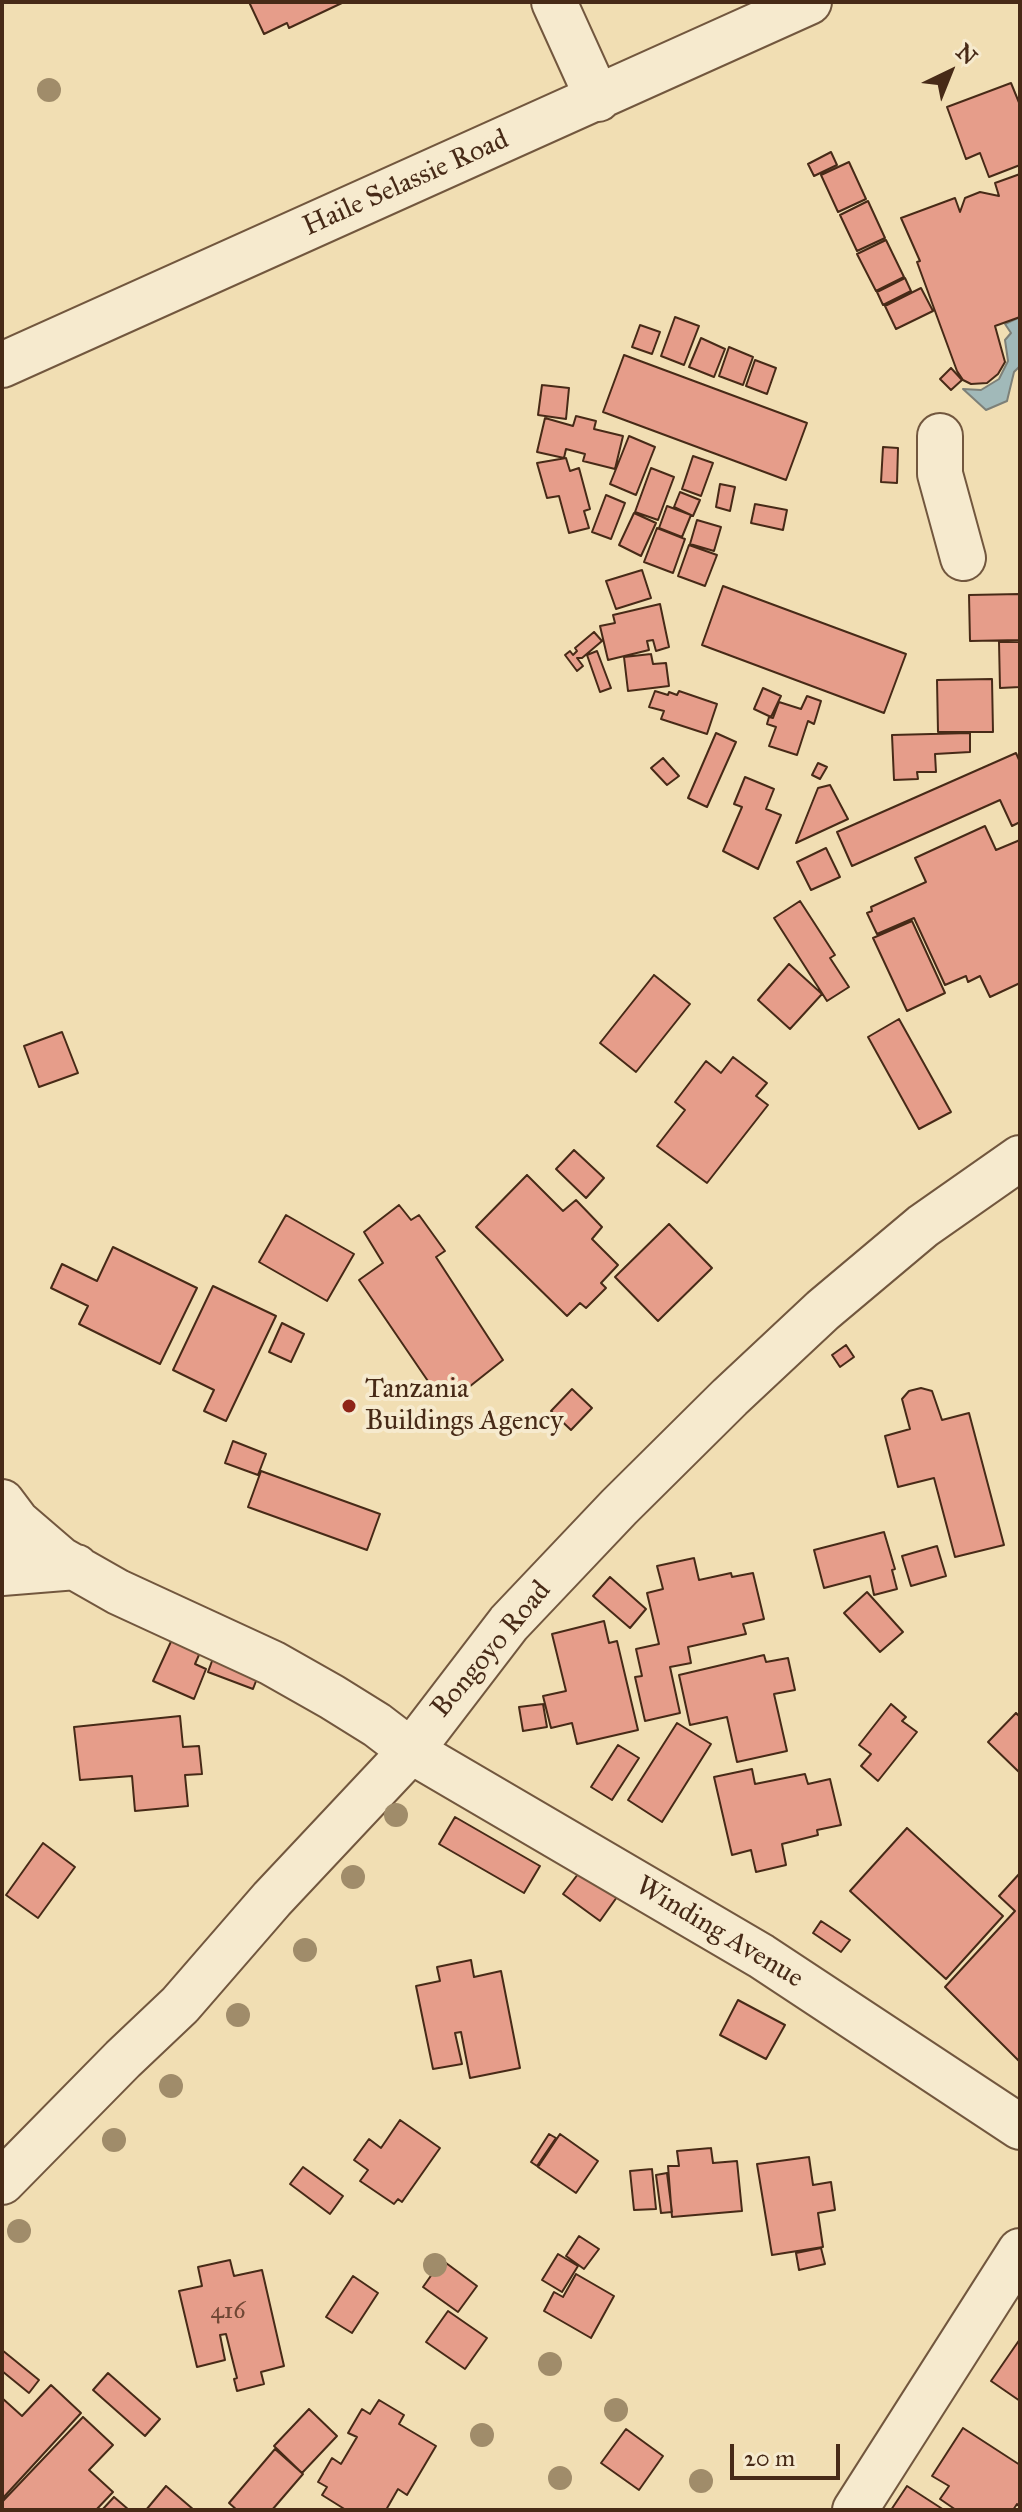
<!DOCTYPE html>
<style>
body{margin:0}
#map{position:relative;width:1022px;height:2512px;overflow:hidden;background:#f1deb3;font-family:"IM FELL Great Primer",serif}
canvas{display:block}
.frame{position:absolute;inset:0;border:4px solid #472a17;pointer-events:none}
.north{position:absolute;left:910px;top:32px;width:80px;height:80px;-webkit-text-stroke:6px #f6eace;paint-order:stroke;rotate:43deg;font-size:22px;font-weight:700;line-height:32px;text-align:center;color:#472a17}
.north::after{content:'';display:block;margin:auto;width:28px;height:36px;background:#472a17;clip-path:polygon(50% 0,100% 100%,50% 72%,0 100%)}
.scale{position:absolute;left:730px;top:2444px;width:110px;height:36px;box-sizing:border-box;border:4px solid #472a17;border-top:0;padding-left:10px;font-size:24px;line-height:28px;white-space:nowrap;color:#472a17;-webkit-text-stroke:6px #f6eace;paint-order:stroke}
</style>
<div id="map">
<canvas width="1022" height="2512"></canvas>
<div class="frame"></div>
<div class="north">N</div>
<div class="scale">20 m</div>
</div>
<script>
const g = document.querySelector('canvas').getContext('2d');
g.lineJoin = 'round';
function fillPath(path, color) { g.fillStyle = color; g.fill(path, 'evenodd'); }
const shape = rows => new Path2D(rows.map(r => 'M' + r).join(''));
function strokePath(path, color, width, dash) { g.strokeStyle = color; g.lineWidth = width; g.lineCap = dash ? 'butt' : 'round'; g.setLineDash(dash || []); g.stroke(path); }
function label(font, color, halo, rows, align = 'center') {
  g.font = font + ' "IM FELL Great Primer",serif'; g.lineWidth = 8; g.setLineDash([]); g.textBaseline = 'middle'; g.strokeStyle = halo; g.fillStyle = color; for (const [text, x, y, turn = 0] of rows) {
    g.save(); g.translate(x, y); g.rotate((+turn || 0) * Math.PI / 180); g.textAlign = isNaN(turn) ? turn : align; if (halo) g.strokeText(text, 0, 0); g.fillText(text, 0, 0); g.restore();
  }
}
const water = shape([
 [1020,317,1020,366,1014,372,1007,401,986,410,963,389,981,390,999,379,1008,361,1005,340,1011,333,1005,324,1020,317]
]);
const building = shape([
 [249,2,344,2,289,28,287,23,264,34,249,2],
 [1011,83,1020,105,1020,165,989,177,980,153,966,159,947,107,1011,83],
 [831,152,837,165,814,176,808,164,831,152],
 [849,162,866,199,838,212,821,175,849,162],
 [1020,174,1020,317,995,326,1005,362,998,374,987,383,971,384,963,380,957,371,917,262,920,261,901,218,955,198,960,212,965,198,980,192,999,196,995,183,1020,174],
 [868,201,885,238,857,251,840,215,868,201],
 [886,240,904,277,876,291,857,254,886,240],
 [905,278,911,291,883,305,877,292,905,278],
 [921,288,933,311,896,329,885,306,921,288],
 [675,317,699,326,684,365,661,356,675,317],
 [640,325,660,332,652,354,632,347,640,325],
 [701,338,725,349,714,377,689,367,701,338],
 [729,347,753,357,743,385,719,376,729,347],
 [624,355,807,423,786,480,603,412,624,355],
 [755,360,776,368,767,394,746,386,755,360],
 [951,368,962,380,951,390,940,379,951,368],
 [542,385,569,388,566,419,538,415,542,385],
 [576,416,596,421,594,429,623,436,615,469,583,461,585,454,566,449,564,458,537,452,545,418,573,426,576,416],
 [629,436,655,447,636,495,610,484,629,436],
 [883,447,898,448,897,483,881,482,883,447],
 [693,456,713,463,701,496,682,489,693,456],
 [566,458,570,471,579,468,590,509,584,511,589,528,569,533,559,496,547,498,537,463,566,458],
 [651,468,674,477,658,520,635,512,651,468],
 [720,484,735,487,730,511,716,507,720,484],
 [680,492,700,500,693,516,674,507,680,492],
 [606,495,625,503,611,539,592,532,606,495],
 [755,504,787,510,783,530,751,523,755,504],
 [667,506,691,515,682,537,659,528,667,506],
 [634,513,656,523,641,556,619,545,634,513],
 [697,520,721,527,714,551,690,544,697,520],
 [657,528,685,539,673,573,644,562,657,528],
 [689,545,717,555,705,586,678,576,689,545],
 [642,570,651,598,616,609,606,581,642,570],
 [723,586,906,654,884,713,702,645,723,586],
 [1020,594,1020,640,970,641,969,595,1020,594],
 [660,604,669,647,656,651,653,640,647,641,649,650,608,660,600,626,615,623,613,615,660,604],
 [594,632,602,641,582,658,577,658,583,666,577,671,565,655,570,651,573,655,577,651,575,648,594,632],
 [999,642,1020,642,1020,687,1000,688,999,642],
 [597,651,611,688,600,692,587,655,597,651],
 [651,654,653,664,666,663,669,686,628,691,624,657,651,654],
 [992,679,993,732,938,732,937,680,992,679],
 [763,688,781,696,771,717,754,709,763,688],
 [655,691,668,695,669,692,677,695,679,691,717,704,707,734,661,719,664,711,649,707,655,691],
 [807,696,821,701,814,724,808,721,797,755,769,746,776,727,767,724,769,717,773,718,779,702,801,709,807,696],
 [716,733,736,742,707,807,688,798,716,733],
 [970,733,970,752,935,754,936,772,917,772,918,779,894,780,892,735,970,733],
 [1016,753,1020,762,1020,822,1012,826,1000,800,852,866,837,832,1016,753],
 [663,758,679,776,667,785,651,768,663,758],
 [818,763,827,767,820,779,812,775,818,763],
 [745,777,774,789,766,809,781,815,758,869,723,851,742,807,734,804,745,777],
 [830,785,848,819,796,843,818,788,830,785],
 [985,826,996,850,1020,840,1020,983,990,997,980,976,968,982,966,976,945,985,914,918,877,934,867,913,872,911,871,907,926,882,915,858,985,826],
 [826,848,840,877,811,890,797,862,826,848],
 [800,901,835,955,830,958,849,987,827,1001,774,918,800,901],
 [912,921,945,993,907,1011,873,938,912,921],
 [789,964,822,994,790,1029,758,1000,789,964],
 [654,975,690,1004,636,1072,600,1043,654,975],
 [899,1019,951,1112,919,1129,868,1037,899,1019],
 [62,1032,78,1073,39,1087,24,1046,62,1032],
 [733,1057,767,1083,756,1096,768,1105,707,1183,657,1146,685,1110,675,1102,706,1061,721,1073,733,1057],
 [574,1150,604,1178,586,1198,556,1169,574,1150],
 [527,1175,563,1211,576,1200,602,1227,592,1239,618,1265,601,1283,606,1288,586,1308,580,1303,567,1316,476,1227,527,1175],
 [399,1205,411,1220,419,1215,445,1251,436,1257,503,1360,469,1387,432,1387,359,1280,383,1263,364,1232,399,1205],
 [286,1215,354,1254,327,1301,259,1262,286,1215],
 [669,1224,712,1268,658,1321,615,1277,669,1224],
 [113,1247,197,1288,160,1364,79,1324,88,1306,51,1288,62,1264,97,1281,113,1247],
 [213,1286,276,1316,226,1421,204,1411,214,1390,173,1370,213,1286],
 [282,1323,304,1334,291,1362,269,1352,282,1323],
 [846,1345,854,1357,840,1367,832,1355,846,1345],
 [921,1388,932,1391,942,1420,969,1413,1004,1545,955,1557,934,1478,898,1487,885,1436,910,1429,902,1399,909,1391,921,1388],
 [572,1389,592,1408,571,1430,551,1411,572,1389],
 [233,1441,266,1454,258,1475,225,1463,233,1441],
 [261,1471,380,1514,367,1550,248,1507,261,1471],
 [884,1532,895,1569,892,1570,897,1589,874,1595,870,1576,824,1588,814,1550,884,1532],
 [937,1546,946,1576,911,1586,902,1556,937,1546],
 [694,1558,699,1580,731,1573,732,1577,753,1573,764,1619,743,1624,746,1634,688,1647,691,1663,670,1667,680,1713,645,1721,635,1677,642,1676,636,1649,659,1644,647,1593,663,1589,657,1566,694,1558],
 [610,1577,646,1609,630,1628,593,1596,610,1577],
 [867,1592,903,1632,880,1652,844,1613,867,1592],
 [604,1621,609,1643,617,1641,638,1730,577,1744,572,1723,551,1728,543,1696,566,1691,552,1634,604,1621],
 [174,1635,202,1648,195,1664,206,1669,194,1699,153,1681,174,1635],
 [219,1642,264,1660,253,1689,208,1672,219,1642],
 [764,1655,766,1662,788,1658,795,1690,774,1694,787,1751,737,1762,727,1717,690,1725,679,1675,764,1655],
 [543,1704,547,1727,523,1731,519,1707,543,1704],
 [891,1704,906,1717,902,1721,917,1732,878,1781,861,1766,871,1754,859,1745,891,1704],
 [1016,1713,1020,1717,1020,1773,988,1742,1016,1713],
 [180,1716,183,1747,199,1746,202,1774,185,1775,188,1806,135,1811,132,1776,80,1780,74,1727,180,1716],
 [677,1723,711,1744,662,1822,628,1800,677,1723],
 [618,1745,639,1758,612,1800,591,1787,618,1745],
 [752,1769,755,1784,805,1774,808,1784,830,1779,841,1825,817,1830,818,1835,782,1844,786,1865,756,1872,751,1850,732,1855,714,1777,752,1769],
 [455,1817,540,1866,524,1893,439,1844,455,1817],
 [907,1828,1003,1916,946,1979,850,1891,907,1828],
 [43,1843,75,1867,38,1918,6,1895,43,1843],
 [581,1870,617,1897,600,1921,563,1894,581,1870],
 [1020,1873,1020,2062,945,1987,1015,1911,999,1896,1020,1873],
 [821,1921,850,1940,841,1952,813,1933,821,1921],
 [471,1960,474,1977,501,1971,520,2068,470,2078,461,2032,455,2033,462,2064,433,2069,416,1986,440,1981,437,1967,471,1960],
 [738,2000,785,2025,766,2059,720,2035,738,2000],
 [400,2120,440,2148,402,2202,398,2199,394,2204,360,2181,368,2170,354,2160,369,2139,381,2148,400,2120],
 [549,2134,556,2138,537,2166,531,2162,549,2134],
 [560,2134,598,2161,576,2193,538,2167,560,2134],
 [711,2148,713,2163,737,2161,742,2211,672,2217,668,2166,679,2166,677,2151,711,2148],
 [809,2157,813,2185,831,2182,835,2210,818,2213,823,2247,772,2255,757,2164,809,2157],
 [303,2167,343,2196,330,2214,290,2184,303,2167],
 [652,2169,656,2209,634,2210,630,2171,652,2169],
 [667,2173,672,2212,661,2213,656,2175,667,2173],
 [579,2236,599,2249,584,2269,566,2256,579,2236],
 [821,2248,825,2264,799,2270,796,2253,821,2248],
 [558,2254,578,2266,562,2292,542,2280,558,2254],
 [230,2260,234,2276,262,2270,284,2366,261,2372,264,2384,237,2391,234,2379,237,2378,226,2334,220,2335,225,2360,197,2367,179,2291,202,2286,198,2267,230,2260],
 [442,2260,477,2286,458,2312,423,2287,442,2260],
 [576,2274,614,2296,591,2338,544,2311,554,2292,563,2297,576,2274],
 [353,2276,378,2293,352,2333,326,2317,353,2276],
 [448,2311,487,2338,465,2369,426,2342,448,2311],
 [1020,2339,1020,2401,991,2381,1020,2339],
 [2,2350,39,2380,29,2393,2,2371,2,2350],
 [108,2373,160,2419,145,2436,93,2390,108,2373],
 [51,2385,81,2413,2,2499,2,2398,22,2416,51,2385],
 [379,2400,404,2415,399,2424,436,2446,407,2495,398,2489,386,2510,346,2510,322,2495,327,2487,318,2482,332,2458,341,2464,357,2437,348,2433,362,2409,370,2414,379,2400],
 [309,2409,337,2436,302,2473,274,2446,309,2409],
 [83,2417,113,2445,89,2470,113,2492,96,2510,2,2510,2,2502,83,2417],
 [963,2428,1020,2465,1020,2507,1017,2504,1013,2510,956,2510,940,2499,949,2486,932,2476,963,2428],
 [626,2429,663,2456,639,2490,601,2463,626,2429],
 [275,2449,303,2474,272,2510,237,2510,229,2503,275,2449],
 [166,2486,194,2510,146,2510,166,2486],
 [907,2486,944,2510,891,2510,907,2486],
 [114,2497,129,2510,102,2510,114,2497]
]);
const minor = shape([
 [554,2,598,99],
 [2,365,809,2],
 [940,436,940,474,963,558],
 [2,1502,17,1522,60,1559,118,1592,272,1663,332,1697,377,1725,411,1751,761,1956,1020,2127],
 [2,1555,76,1567,2,1573],
 [2,2182,123,2059,180,2005,272,1899,411,1751,509,1623,619,1507,730,1397,823,1310,923,1226,1020,1158],
 [855,2510,1020,2251]
]);
const trees = [
 [49,90],
 [396,1815],
 [353,1877],
 [305,1950],
 [238,2015],
 [171,2086],
 [114,2140],
 [19,2231],
 [435,2265],
 [550,2364],
 [616,2410],
 [482,2435],
 [560,2478],
 [701,2481]
];
const markers = [
 [349,1406,8,"#8f2418"]
];
const numberNames = [
 ["416",228,2312]
];
const streetNames = [
 ["Haile Selassie Road",406,184,-24],
 ["Bongoyo Road",492,1650,-50],
 ["Winding Avenue",719,1933,31]
];
const poiNames = [
 ["Tanzania",365,1390],
 ["Buildings Agency",365,1422]
];
fillPath(water, '#a1b9b9');
strokePath(water, '#7d8078', 2);
fillPath(building, '#e69d8a');
strokePath(building, '#472a17', 2);
strokePath(minor, '#72573e', 48);
strokePath(minor, '#f6eace', 44);
g.fillStyle = '#a08c6a';
for (const [x, y] of trees) { g.beginPath(); g.arc(x, y, 12, 0, 2 * Math.PI); g.fill(); }
for (const [x, y, r, color] of markers) { const dot = new Path2D(); dot.arc(x, y, r, 0, 2 * Math.PI); g.fillStyle = color; g.fill(dot); strokePath(dot, '#f6eace', 3); }
label('24px', '#6f4734', null, numberNames);
label('28px', '#472a17', '#f6eace', streetNames);
label('28px', '#472a17', '#f6eace', poiNames, 'left');
</script>
